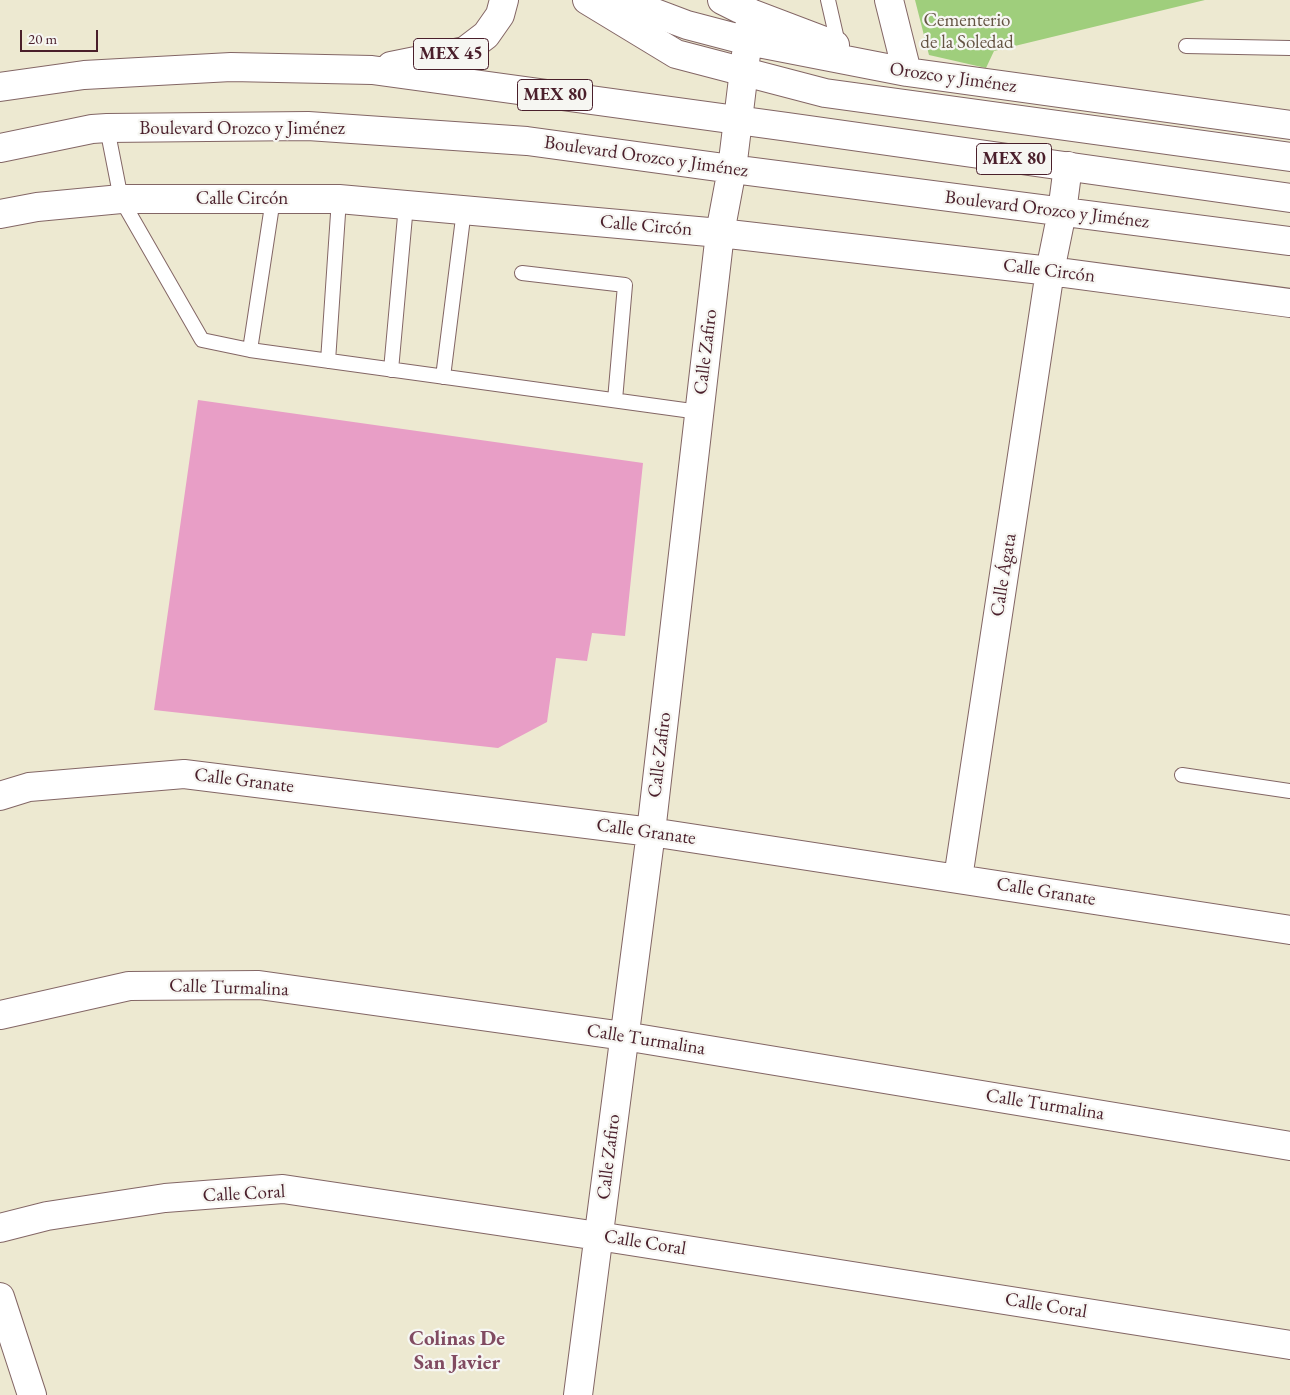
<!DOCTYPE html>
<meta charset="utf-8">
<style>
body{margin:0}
#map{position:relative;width:1290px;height:1395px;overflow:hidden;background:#ede9d1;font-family:"EB Garamond",serif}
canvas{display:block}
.scale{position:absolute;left:20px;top:30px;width:78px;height:22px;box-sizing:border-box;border:2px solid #4a1f2b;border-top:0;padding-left:6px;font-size:15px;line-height:18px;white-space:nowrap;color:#4a1f2b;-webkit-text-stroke:4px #f6f6f2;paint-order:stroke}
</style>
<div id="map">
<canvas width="1290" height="1395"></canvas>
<div class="scale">20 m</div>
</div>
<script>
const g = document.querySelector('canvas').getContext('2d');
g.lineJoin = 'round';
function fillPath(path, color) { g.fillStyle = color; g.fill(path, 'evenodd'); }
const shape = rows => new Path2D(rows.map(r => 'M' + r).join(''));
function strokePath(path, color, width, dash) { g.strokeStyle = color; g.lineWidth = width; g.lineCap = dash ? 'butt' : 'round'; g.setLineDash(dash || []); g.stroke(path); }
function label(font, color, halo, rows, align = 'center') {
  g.font = font + ' "EB Garamond",serif'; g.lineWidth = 4.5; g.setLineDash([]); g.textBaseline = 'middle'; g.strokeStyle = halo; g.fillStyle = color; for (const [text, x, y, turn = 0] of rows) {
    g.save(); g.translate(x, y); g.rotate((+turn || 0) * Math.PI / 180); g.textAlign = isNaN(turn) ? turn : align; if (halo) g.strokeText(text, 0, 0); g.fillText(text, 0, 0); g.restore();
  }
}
const green = shape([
 [915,0,1205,0,994,51,986,68,929,55]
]);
const building = shape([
 [198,400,643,463,625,636,592,633,587,661,556,658,547,722,498,748,154,710]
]);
const lane = shape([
 [828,0,839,48],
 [1186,46,1290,48],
 [107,128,121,199,202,340,250,350,699,412],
 [522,273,625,285,615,400],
 [250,350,273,199],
 [328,361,339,199],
 [391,370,406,205],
 [443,377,464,210],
 [1182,775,1290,791]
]);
const street = shape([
 [623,0,639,7,687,25,748,41,907,72,1290,125],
 [722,0,740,9,835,45],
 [889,0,907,72],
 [0,148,92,129,107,128,308,126,527,141,732,169,1290,241],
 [0,214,37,207,121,199,339,199,720,233,1050,271,1290,303],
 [0,796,29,787,184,774,651,832,1290,930],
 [958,878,1050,271,1062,212,1068,166],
 [0,1015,129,986,259,985,624,1036,1290,1146],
 [0,1228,47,1216,165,1198,283,1189,598,1236,1290,1345],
 [0,1297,32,1395],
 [578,1395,651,832,720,233,732,169,751,13]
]);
const highway = shape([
 [587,0,676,54,825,93,1290,157],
 [391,66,465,51,486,35,500,15,504,0],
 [0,87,84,75,231,67,372,70,788,127,1290,198]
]);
const shields = [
 [451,54,75],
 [555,95,75],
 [1014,159,75]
];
const shieldNames = [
 ["MEX 45",451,54],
 ["MEX 80",555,95],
 ["MEX 80",1014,159]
];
const parkNames = [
 ["Cementerio",967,21],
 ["de la Soledad",967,43]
];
const streetNames = [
 ["Orozco y Jiménez",953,78,8],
 ["Boulevard Orozco y Jiménez",242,129],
 ["Boulevard Orozco y Jiménez",646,157,8],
 ["Calle Circón",242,199],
 ["Boulevard Orozco y Jiménez",1047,210,7],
 ["Calle Circón",646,226,5],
 ["Calle Circón",1049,271,7],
 ["Calle Zafiro",706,352,-83],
 ["Calle Ágata",1004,575,-81],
 ["Calle Zafiro",660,755,-83],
 ["Calle Granate",244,781,7],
 ["Calle Granate",646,832,8],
 ["Calle Granate",1046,892,9],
 ["Calle Turmalina",229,988,2],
 ["Calle Turmalina",646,1040,9],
 ["Calle Turmalina",1045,1105,9],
 ["Calle Zafiro",609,1157,-83],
 ["Calle Coral",244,1194,-3],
 ["Calle Coral",645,1243,9],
 ["Calle Coral",1046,1306,9]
];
const quarterNames = [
 ["Colinas De",457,1339],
 ["San Javier",457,1363]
];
fillPath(green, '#9fce7c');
fillPath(building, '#e89ec6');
strokePath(lane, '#836665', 16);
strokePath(street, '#836665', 30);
strokePath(highway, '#836665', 30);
strokePath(lane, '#fff', 14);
strokePath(street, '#fff', 28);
strokePath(highway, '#fff', 28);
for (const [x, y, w] of shields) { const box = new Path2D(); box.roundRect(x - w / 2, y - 15.5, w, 31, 4); g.fillStyle = '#f6f6f2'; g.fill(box); strokePath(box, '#4a1f2b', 1); }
label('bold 18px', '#4a1f2b', null, shieldNames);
label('19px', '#645443', '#f6f6f2', parkNames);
label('19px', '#4a1f2b', '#f6f6f2', streetNames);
label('bold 21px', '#814b61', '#f6f6f2', quarterNames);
</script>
